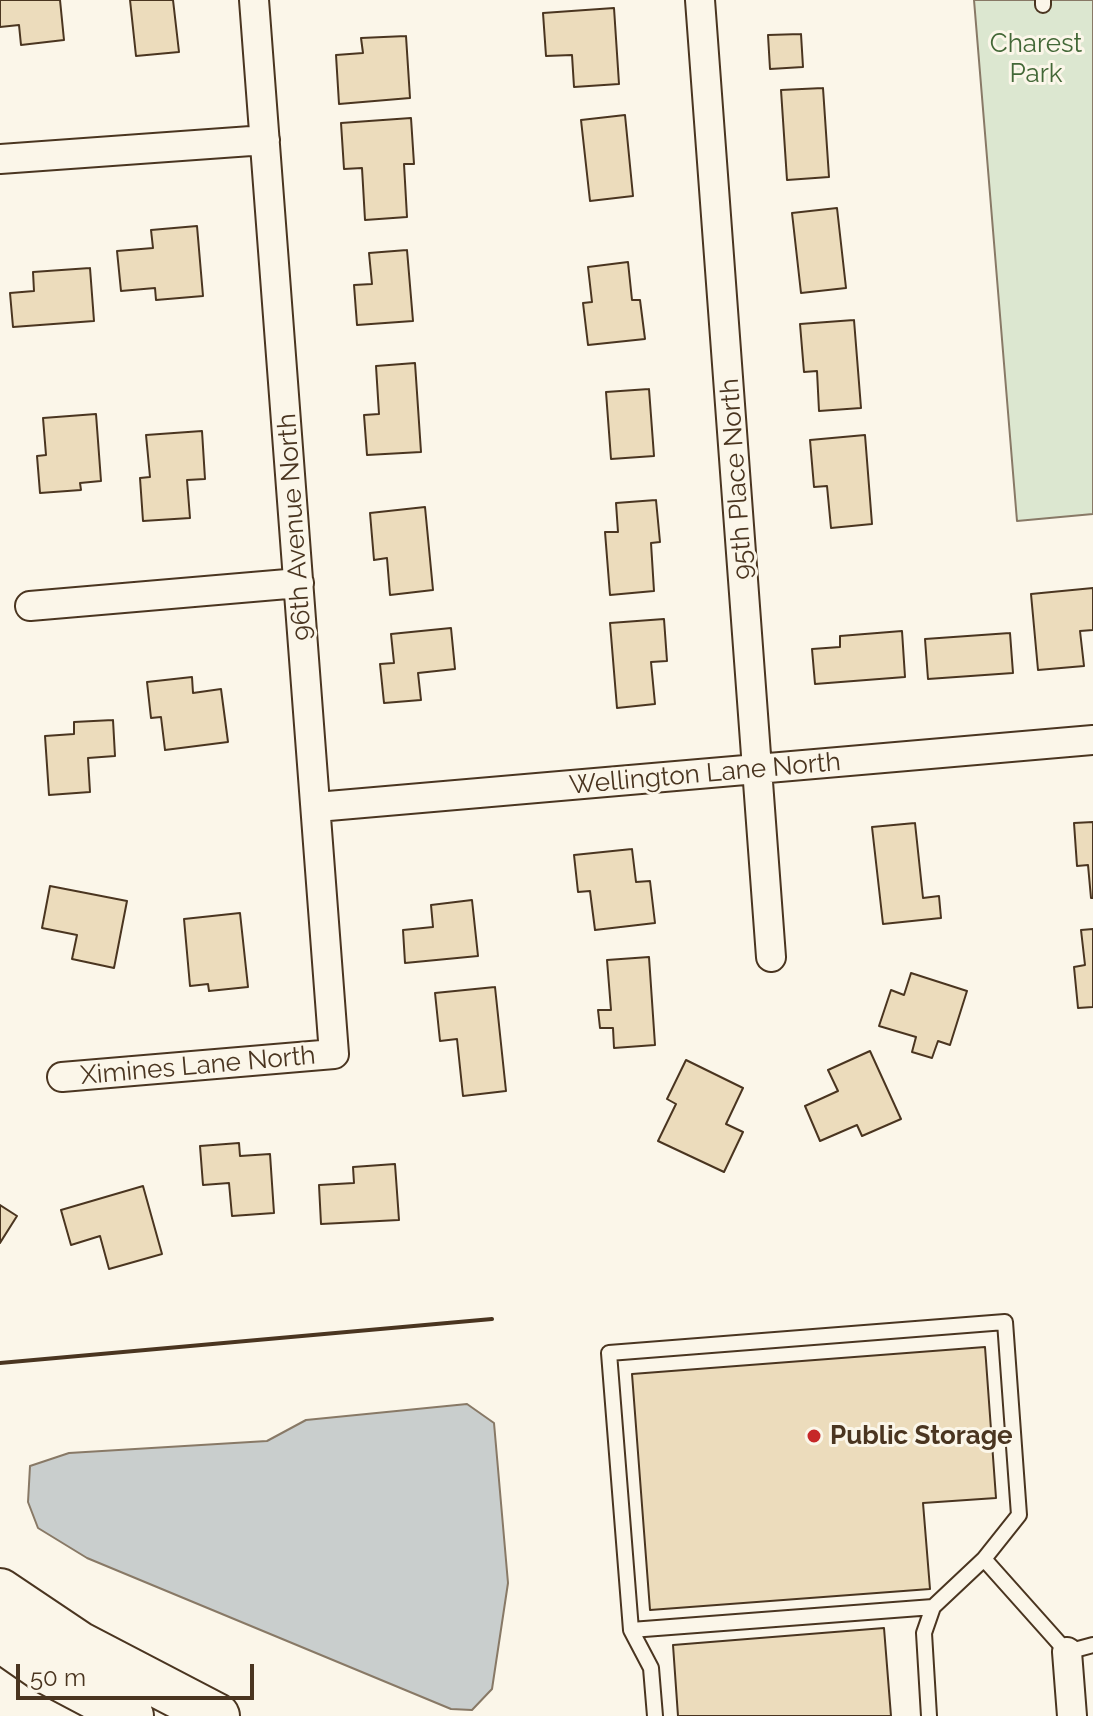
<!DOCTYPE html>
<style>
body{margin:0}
#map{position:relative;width:1093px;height:1716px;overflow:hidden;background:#fbf6e9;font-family:Raleway,sans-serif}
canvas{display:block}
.scale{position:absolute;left:16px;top:1664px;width:238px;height:36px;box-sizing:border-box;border:4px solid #4a3520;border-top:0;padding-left:10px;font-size:24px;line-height:28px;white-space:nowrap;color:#4a3520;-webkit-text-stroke:6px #fbf6e9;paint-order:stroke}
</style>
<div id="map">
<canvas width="1093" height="1716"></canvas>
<div class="scale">50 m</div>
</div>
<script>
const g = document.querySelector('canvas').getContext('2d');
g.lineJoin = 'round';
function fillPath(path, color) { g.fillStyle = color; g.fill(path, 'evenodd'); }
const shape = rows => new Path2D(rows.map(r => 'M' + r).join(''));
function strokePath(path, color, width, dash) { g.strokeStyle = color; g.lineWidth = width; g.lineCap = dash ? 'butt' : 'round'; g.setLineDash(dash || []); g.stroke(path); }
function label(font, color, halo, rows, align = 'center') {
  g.font = font + ' Raleway,sans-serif'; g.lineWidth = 6; g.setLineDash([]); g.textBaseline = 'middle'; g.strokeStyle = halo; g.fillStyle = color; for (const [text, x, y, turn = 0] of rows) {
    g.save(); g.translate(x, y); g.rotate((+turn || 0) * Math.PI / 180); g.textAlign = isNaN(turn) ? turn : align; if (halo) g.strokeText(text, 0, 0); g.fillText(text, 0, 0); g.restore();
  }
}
const green = shape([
 [974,0,1093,0,1093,514,1017,521,974,0]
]);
const water = shape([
 [467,1404,494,1423,508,1583,492,1689,472,1710,451,1709,87,1558,38,1528,28,1502,30,1466,69,1453,267,1441,306,1420,467,1404]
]);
const building = shape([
 [0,0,60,0,64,40,21,45,19,25,0,27,0,0],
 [130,0,173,0,179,52,136,56,130,0],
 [614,8,619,84,574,87,572,55,546,56,543,13,614,8],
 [801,34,803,67,770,69,768,35,801,34],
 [406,36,410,98,339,104,336,55,363,53,361,38,406,36],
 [823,88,829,177,787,180,781,90,823,88],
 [625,115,633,196,590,201,581,120,625,115],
 [411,118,414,164,404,164,407,217,365,220,362,168,344,169,341,123,411,118],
 [837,208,846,288,801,293,792,213,837,208],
 [197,226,203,296,156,300,155,288,121,291,117,251,153,248,151,230,197,226],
 [407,250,413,321,357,325,354,285,372,284,369,253,407,250],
 [628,262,632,300,640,300,645,339,588,345,583,303,592,302,588,267,628,262],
 [90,268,94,321,13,327,10,293,34,291,33,272,90,268],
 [854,320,861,408,819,411,817,371,804,372,800,324,854,320],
 [415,363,421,452,367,455,364,415,379,414,376,366,415,363],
 [649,389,654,456,611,459,606,392,649,389],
 [96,414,101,481,80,483,81,490,40,493,37,456,46,455,43,418,96,414],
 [202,431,205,479,187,480,190,518,143,521,140,478,150,477,146,435,202,431],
 [865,435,872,524,831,528,827,486,814,487,810,440,865,435],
 [656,500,660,542,651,543,654,591,610,595,605,532,618,532,616,503,656,500],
 [425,507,433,590,390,595,387,558,374,560,370,513,425,507],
 [1093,588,1093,630,1080,631,1084,666,1038,670,1031,594,1093,588],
 [664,619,667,661,651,662,655,704,617,708,610,623,664,619],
 [451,628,455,669,418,673,421,700,384,703,380,664,394,663,391,634,451,628],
 [902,631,905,677,815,684,812,649,840,647,840,636,902,631],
 [1010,633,1013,673,928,679,925,639,1010,633],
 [192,677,193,693,221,689,228,742,165,750,161,717,151,718,147,682,192,677],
 [113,720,115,756,88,758,90,792,49,795,45,736,74,734,74,722,113,720],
 [1093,822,1093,898,1091,898,1088,865,1077,866,1074,823,1093,822],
 [915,823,923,898,939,896,941,918,883,924,872,827,915,823],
 [632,849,636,882,650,881,655,923,595,930,590,891,578,892,574,855,632,849],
 [50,886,127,901,114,968,72,959,77,935,42,928,50,886],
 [472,900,478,956,405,963,403,930,433,927,431,905,472,900],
 [240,913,248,987,209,991,208,984,190,986,184,919,240,913],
 [1093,929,1093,1007,1078,1008,1074,967,1085,965,1081,930,1093,929],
 [649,957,655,1045,614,1048,613,1028,600,1028,598,1010,611,1010,607,960,649,957],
 [911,973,967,991,950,1045,938,1041,932,1058,912,1052,916,1037,879,1026,891,990,904,995,911,973],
 [495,987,506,1091,463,1096,457,1039,440,1041,435,993,495,987],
 [870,1051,901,1119,862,1136,857,1125,820,1141,805,1106,838,1091,828,1070,870,1051],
 [686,1060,743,1088,726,1124,743,1132,724,1172,658,1141,676,1104,667,1099,686,1060],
 [239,1143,240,1156,270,1154,274,1213,232,1216,229,1183,203,1185,200,1146,239,1143],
 [395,1164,399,1220,321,1224,319,1185,354,1183,353,1167,395,1164],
 [143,1186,162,1254,109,1269,100,1236,71,1245,61,1210,143,1186],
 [0,1205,17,1216,0,1243,0,1205],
 [985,1347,996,1498,923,1503,930,1589,650,1610,632,1374,985,1347],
 [884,1628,891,1716,678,1716,673,1645,884,1628]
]);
const lane = shape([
 [1043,0,1043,5],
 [933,1607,631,1630,609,1353,1005,1322,1019,1515,984,1559,1067,1652,1093,1645],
 [631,1630,651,1668,655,1716],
 [929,1716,924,1633,933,1607,984,1559]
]);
const street = shape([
 [700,0,771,957],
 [0,159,265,140],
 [30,606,299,583],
 [317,807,1093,740],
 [62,1077,334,1054,254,0],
 [1067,1652,1072,1716]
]);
const highway = shape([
 [0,1591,79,1644,217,1716],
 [0,1639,46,1671,131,1716]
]);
const wall = shape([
 [0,1363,492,1319]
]);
const markers = [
 [814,1436,8,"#c62828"]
];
const parkNames = [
 ["Charest",1036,44],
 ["Park",1036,74]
];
const streetNames = [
 ["95th Place North",737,479,-94],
 ["96th Avenue North",295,527,-94],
 ["Wellington Lane North",705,774,-5],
 ["Ximines Lane North",198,1066,-5]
];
const poiNames = [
 ["Public Storage",830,1436]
];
fillPath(green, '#dce7d0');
strokePath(green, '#887966', 2);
fillPath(water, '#c9cecd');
strokePath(water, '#887966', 2);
fillPath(building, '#ecdcbc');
strokePath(building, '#4a3520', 2);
strokePath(lane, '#4a3520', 18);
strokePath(street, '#4a3520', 32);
strokePath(highway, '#4a3520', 48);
strokePath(lane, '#fbf6e9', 14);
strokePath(street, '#fbf6e9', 28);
strokePath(highway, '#fbf6e9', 44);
strokePath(wall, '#4a3520', 4);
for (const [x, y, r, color] of markers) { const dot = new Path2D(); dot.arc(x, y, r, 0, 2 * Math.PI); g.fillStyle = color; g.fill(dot); strokePath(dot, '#fbf6e9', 3); }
label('26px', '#436837', '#fbf6e9', parkNames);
label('26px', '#4a3520', '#fbf6e9', streetNames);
label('bold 26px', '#4a3520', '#fbf6e9', poiNames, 'left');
</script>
